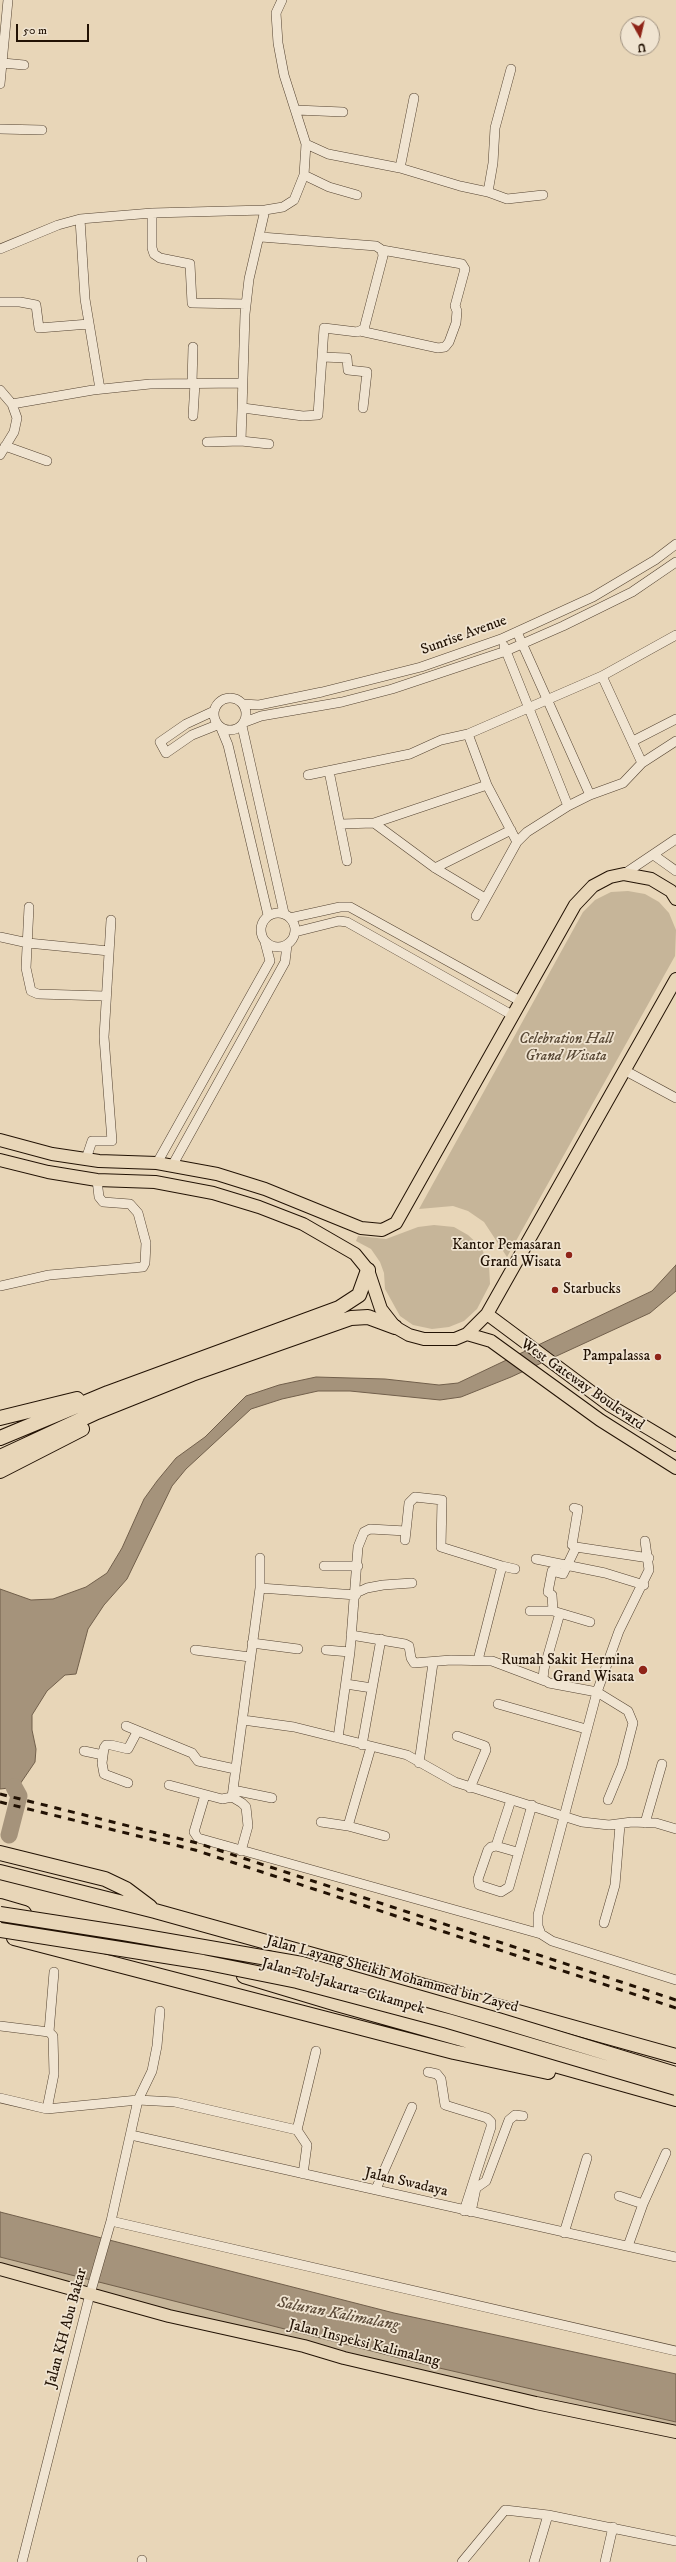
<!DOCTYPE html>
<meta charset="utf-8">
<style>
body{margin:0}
#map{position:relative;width:676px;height:2562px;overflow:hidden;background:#e8d6b8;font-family:"IM FELL DW Pica",serif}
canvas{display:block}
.north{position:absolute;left:620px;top:16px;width:40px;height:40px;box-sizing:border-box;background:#f0e4d1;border:1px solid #9e907f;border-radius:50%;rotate:172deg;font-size:11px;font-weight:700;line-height:16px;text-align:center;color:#221204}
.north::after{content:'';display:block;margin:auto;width:14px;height:18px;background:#8f2418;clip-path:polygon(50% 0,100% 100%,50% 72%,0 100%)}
.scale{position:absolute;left:16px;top:24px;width:73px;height:18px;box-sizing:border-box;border:2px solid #221204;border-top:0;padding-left:5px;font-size:12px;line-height:14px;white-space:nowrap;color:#221204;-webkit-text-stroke:3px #f0e4d1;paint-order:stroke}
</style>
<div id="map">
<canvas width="676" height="2562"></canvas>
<div class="north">U</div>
<div class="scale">50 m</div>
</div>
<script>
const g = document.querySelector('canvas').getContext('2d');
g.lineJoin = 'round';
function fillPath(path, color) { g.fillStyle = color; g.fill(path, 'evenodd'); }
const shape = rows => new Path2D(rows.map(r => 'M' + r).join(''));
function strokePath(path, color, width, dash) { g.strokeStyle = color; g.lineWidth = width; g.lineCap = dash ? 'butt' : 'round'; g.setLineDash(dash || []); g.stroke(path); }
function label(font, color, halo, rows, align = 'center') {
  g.font = font + ' "IM FELL DW Pica",serif'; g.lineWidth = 3.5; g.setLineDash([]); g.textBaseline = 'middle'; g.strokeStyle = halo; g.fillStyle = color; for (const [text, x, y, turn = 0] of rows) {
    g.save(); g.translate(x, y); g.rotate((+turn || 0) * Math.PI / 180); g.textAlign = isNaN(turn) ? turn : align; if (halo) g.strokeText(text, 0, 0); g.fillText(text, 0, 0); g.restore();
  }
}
const green = shape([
 [628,891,645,894,659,902,669,913,676,930,675,956,507,1257,484,1222,468,1211,453,1206,419,1209,583,912,595,900,611,892],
 [434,1225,454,1227,468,1235,481,1247,489,1265,490,1284,477,1309,464,1321,449,1327,432,1329,413,1325,400,1316,385,1289,384,1273,380,1262,371,1249,356,1241,358,1236,386,1239,418,1227],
 [0,2257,676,2422,676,2432,110,2300,92,2285,64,2288,0,2269]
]);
const water = shape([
 [676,1265,676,1291,650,1313,511,1377,461,1397,440,1400,350,1391,318,1391,282,1399,251,1409,186,1469,172,1486,127,1579,104,1605,88,1629,76,1674,65,1675,47,1691,32,1715,32,1730,36,1749,35,1762,18,1787,0,1789,0,1589,31,1600,53,1599,86,1587,107,1573,122,1548,144,1499,157,1481,176,1458,205,1437,246,1396,279,1385,316,1377,385,1379,439,1385,458,1383,652,1291,676,1265],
 [0,2212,394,2313,676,2374,676,2422,435,2367,0,2257,0,2212]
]);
const river = shape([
 [9,1835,19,1796,14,1787]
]);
const minor = shape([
 [3,63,24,65],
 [0,84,8,0],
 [296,110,343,112],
 [0,129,42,130],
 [306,144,328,154,400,168,460,186,488,192,493,163,495,128,511,69],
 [400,168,414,98],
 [304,175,329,187,357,195],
 [488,192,507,199,543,195],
 [152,213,152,248,154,254,160,258,190,264,192,303,246,304],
 [80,219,85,299,100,389],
 [0,249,58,225,80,219,152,213,265,210,283,207,294,200,304,175,306,144,284,75,278,43,276,13,282,0],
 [0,302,20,302,36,305,39,328,89,324],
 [360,331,438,348,445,347,449,342,456,323,457,311,455,306,465,269,462,264,382,250],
 [322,357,347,358,348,370,367,372,363,408],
 [192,383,193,347],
 [0,390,12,404,17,418,14,432,0,455],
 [12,404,93,390,150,384,241,383],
 [243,408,303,416,318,415,324,328,357,332,364,329,383,256,382,250,376,246,261,237],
 [193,416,195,383],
 [241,441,245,314,249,279,265,210],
 [207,442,241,441,269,444],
 [5,446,47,461],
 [517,632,590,795],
 [504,646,568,806],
 [602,676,642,763],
 '214 714a16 16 0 1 1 32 0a16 16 0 1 1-32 0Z',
 [243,704,259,705,322,692,421,667,501,639,593,597,655,560,676,544],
 [214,711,186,724,160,742,166,753,192,735,217,725],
 [245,722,261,716,342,702,392,689,506,651,563,626,632,592,676,562],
 [242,726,284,913],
 [221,728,228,745,268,915],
 [468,734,487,785,517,842],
 [633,741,676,719],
 [329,771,347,861],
 [308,775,410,754,441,740,468,734,602,676,676,635],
 [374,823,435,868,485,898],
 [341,824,374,823,487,785],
 [655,856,676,871],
 [435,868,511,830],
 [624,874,676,839],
 [29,907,26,968,31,991,38,994,105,996],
 '261 930a17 17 0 1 1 34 0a17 17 0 1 1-34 0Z',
 [476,916,517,842,527,832,568,806,590,795,623,783,642,763,676,741],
 [290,918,340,907,350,907,520,1001],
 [295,932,339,921,347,922,512,1015],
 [0,937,28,943,109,951],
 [624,1070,676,1098],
 [86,1159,92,1141,112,1141,104,1037,111,920],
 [157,1163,270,961,265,942],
 [172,1166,285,962,287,945],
 [0,1286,49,1275,143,1267,145,1263,146,1243,138,1213,130,1204,103,1202,99,1197,97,1180],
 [574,1508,578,1509,572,1545,576,1547],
 [406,1531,409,1503,415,1497,442,1500,441,1547,502,1566,478,1660],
 [536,1559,605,1573,644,1585],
 [324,1566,358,1566],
 [502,1566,515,1569],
 [260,1588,356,1595],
 [356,1593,367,1588,383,1585,412,1583],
 [530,1611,553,1611,590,1622],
 [553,1611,552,1595,548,1592,552,1571,563,1574,576,1547,649,1558],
 [560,1613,544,1669,543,1679,549,1683,597,1692,538,1915,538,1926,541,1934,552,1941,676,1980],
 [351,1635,405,1644,409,1646,411,1658,414,1663,451,1660,492,1661,545,1681],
 [252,1643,298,1649],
 [195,1650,250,1657],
 [326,1650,350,1652],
 [346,1684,372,1688],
 [498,1704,586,1729],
 [243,1720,294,1727,407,1755,455,1782,582,1822,609,1825,632,1822,656,1823,676,1829],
 [126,1726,192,1753,198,1761,235,1769],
 [457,1736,485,1746,486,1750,470,1788],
 [338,1738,350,1652,358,1547,364,1532,370,1529,406,1531,405,1540],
 [362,1745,381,1639],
 [84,1751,103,1755],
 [419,1763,433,1663],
 [128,1783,104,1774,102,1763,104,1748,106,1745,111,1745,128,1749,137,1732],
 [169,1785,222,1799,232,1797,242,1803,246,1807,248,1826,241,1851],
 [233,1790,272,1798],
 [205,1795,194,1832,198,1838,541,1934],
 [232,1797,260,1588,260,1558],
 [608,1800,622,1766,633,1723,628,1711,597,1692,619,1631,649,1570,645,1541],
 [321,1822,348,1826,371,1747],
 [645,1823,662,1764],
 [348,1826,385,1836],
 [496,1846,511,1800],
 [517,1852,496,1846,491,1847,488,1850,478,1879,479,1885,501,1892,509,1887,532,1805],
 [604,1923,615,1885,620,1825],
 [0,2026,49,2032,53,2036,54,2074,47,2109],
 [49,2032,54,1972],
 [428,2072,437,2074,441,2079,445,2105,487,2118,491,2122,491,2127,464,2211],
 [0,2098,47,2109,138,2100,175,2102,297,2130,307,2145,303,2174],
 [297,2130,316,2051],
 [131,2135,676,2257],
 [376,2189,412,2107],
 [619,2196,643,2204,628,2246],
 [643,2204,666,2153],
 [471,2212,476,2188,486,2181,509,2120,515,2115,523,2116],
 [111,2221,676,2351],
 [564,2233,587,2158],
 [142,2560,142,2562],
 [22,2562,90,2294,111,2221,138,2100,152,2071,157,2046,160,2011],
 [462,2562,505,2510,548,2515,676,2541],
 [534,2562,548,2515],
 [605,2562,613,2527]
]);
const major = shape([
 [0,1140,52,1154,99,1161,157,1163,217,1174,265,1189,361,1228,382,1230,396,1223,575,905,593,886,610,877,624,874,651,879,671,891,676,899],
 [0,1160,48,1172,97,1180,155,1182,213,1193,259,1207,303,1224,355,1254,368,1270,381,1309,395,1327,409,1335,424,1339,455,1339,467,1334,487,1314,676,979],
 [487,1314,609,1405,676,1445],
 [467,1334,491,1341,600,1420,676,1468],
 [0,2269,169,2316,304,2346,344,2358,536,2403,676,2432]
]);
const highway = shape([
 [0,1418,77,1399],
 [0,1438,108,1393,339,1308,359,1295,368,1270],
 [0,1457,97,1412,192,1374,351,1318,368,1317,395,1327],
 [0,1471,82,1429],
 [0,1853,105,1879,126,1889,150,1907],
 [0,1872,155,1911,676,2056],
 [0,1906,24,1913],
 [103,1935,157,1950],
 [14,1938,454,2052,548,2072],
 [244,1976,337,2004,676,2099]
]);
const rail = shape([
 [0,1794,197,1843,676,2000],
 [0,1802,195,1850,676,2008]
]);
const highwayBridge = shape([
 [0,1914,123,1933,302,1964,498,2020,676,2074],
 [0,1930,203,1962,297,1981,448,2021,676,2088]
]);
const markers = [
 [569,1255,4,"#8f2418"],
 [555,1290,4,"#8f2418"],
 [658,1357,4,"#8f2418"],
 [643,1670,5,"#8f2418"]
];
const streetNames = [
 ["Sunrise Avenue",464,636,-20],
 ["West Gateway Boulevard",582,1385,35],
 ["Jalan Layang Sheikh Mohammed bin Zayed",392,1975,15],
 ["Jalan Tol Jakarta–Cikampek",343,1987,16],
 ["Jalan Swadaya",406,2183,13],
 ["Jalan KH Abu Bakar",67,2328,-75],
 ["Jalan Inspeksi Kalimalang",364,2344,14]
];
const parkNames = [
 ["Celebration Hall",566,1040],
 ["Grand Wisata",566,1057]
];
const poiNames = [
 ["Kantor Pemasaran",561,1246],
 ["Grand Wisata",561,1263],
 ["Starbucks",563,1290,"left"],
 ["Pampalassa",650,1357],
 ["Rumah Sakit Hermina",634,1661],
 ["Grand Wisata",634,1678]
];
const waterNames = [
 ["Saluran Kalimalang",338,2315,11]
];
fillPath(green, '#c6b599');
fillPath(water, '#a5937b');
strokePath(water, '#715f4b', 1);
strokePath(river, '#a5937b', 17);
strokePath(minor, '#544331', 10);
strokePath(major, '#221204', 14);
strokePath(highway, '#221204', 16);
strokePath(minor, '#f0e4d1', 9);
strokePath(major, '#e8d6b8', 12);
strokePath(highway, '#e8d6b8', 14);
strokePath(rail, '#221204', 3, [7, 7]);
strokePath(highwayBridge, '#221204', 16, []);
strokePath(highwayBridge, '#e8d6b8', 14);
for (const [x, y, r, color] of markers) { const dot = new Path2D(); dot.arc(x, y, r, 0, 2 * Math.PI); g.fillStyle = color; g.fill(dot); strokePath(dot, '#f0e4d1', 1.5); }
label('15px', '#221204', '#f0e4d1', streetNames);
label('italic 15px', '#5b4b38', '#f0e4d1', parkNames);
label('15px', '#221204', '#f0e4d1', poiNames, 'right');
label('italic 16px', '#5d4c3a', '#f0e4d1', waterNames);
</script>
